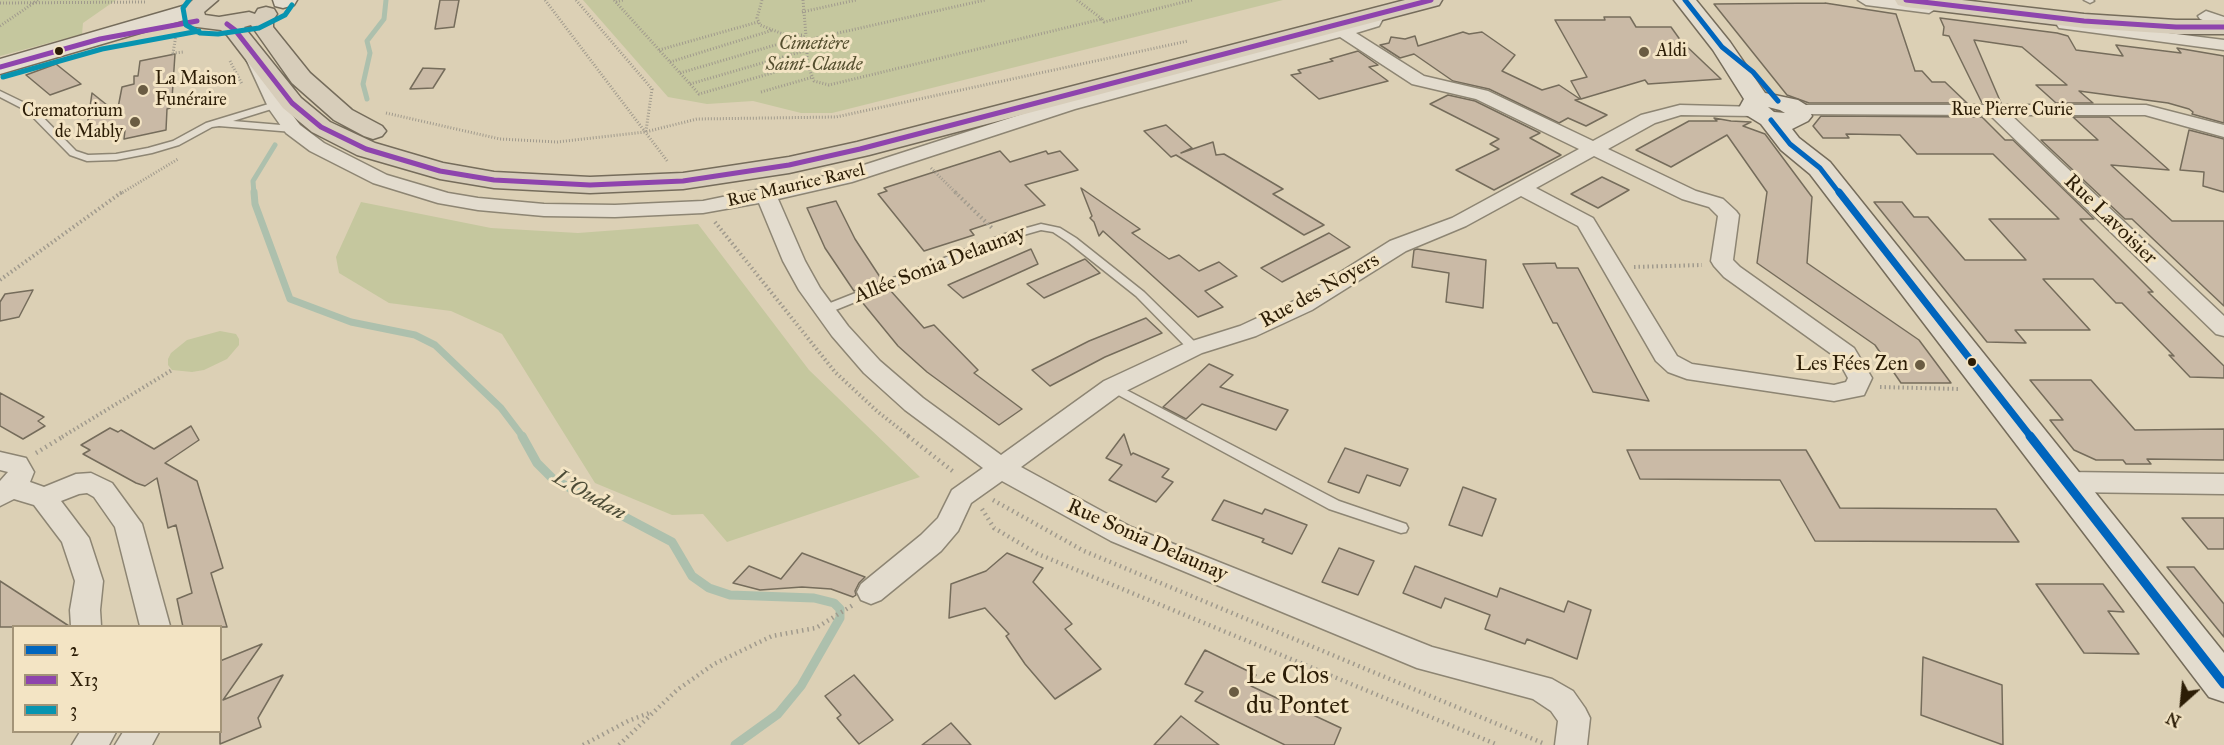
<!DOCTYPE html>
<meta charset="utf-8">
<style>
body{margin:0}
#map{position:relative;width:2224px;height:745px;overflow:hidden;background:#dcd0b5;font-family:"IM FELL Great Primer",serif}
canvas{display:block}
.legend{position:absolute;left:12px;top:625px;width:210px;height:108px;box-sizing:border-box;background:#f3e4c4;border:2px solid #a39478;margin:0;padding:8px 10px;list-style:none;font-size:18px;color:#2c1d06}
.legend li{display:flex;align-items:center;gap:12px;height:30px}
.legend b{width:30px;border:2px solid #a39478}
.north{position:absolute;left:2152px;top:673px;width:60px;height:60px;-webkit-text-stroke:4px #f3e4c4;paint-order:stroke;rotate:207deg;font-size:16px;font-weight:700;line-height:24px;text-align:center;color:#2c1d06}
.north::after{content:'';display:block;margin:auto;width:21px;height:27px;background:#2c1d06;clip-path:polygon(50% 0,100% 100%,50% 72%,0 100%)}
</style>
<div id="map">
<canvas width="2224" height="745"></canvas>
<ul class="legend">
<li><b style="height:8px;background:#0065bd"></b>2</li>
<li><b style="height:8px;background:#8e44ad"></b>X13</li>
<li><b style="height:8px;background:#0794b0"></b>3</li>
</ul>
<div class="north">N</div>
</div>
<script>
const g = document.querySelector('canvas').getContext('2d');
g.lineJoin = 'round';
function fillPath(path, color) { g.fillStyle = color; g.fill(path, 'evenodd'); }
const shape = rows => new Path2D(rows.map(r => 'M' + r).join(''));
function strokePath(path, color, width, dash) { g.strokeStyle = color; g.lineWidth = width; g.lineCap = dash ? 'butt' : 'round'; g.setLineDash(dash || []); g.stroke(path); }
function label(font, color, halo, rows, align = 'center') {
  g.font = font + ' "IM FELL Great Primer",serif'; g.lineWidth = 6; g.setLineDash([]); g.textBaseline = 'middle'; g.strokeStyle = halo; g.fillStyle = color; for (const [text, x, y, turn = 0] of rows) {
    g.save(); g.translate(x, y); g.rotate((+turn || 0) * Math.PI / 180); g.textAlign = isNaN(turn) ? turn : align; if (halo) g.strokeText(text, 0, 0); g.fillText(text, 0, 0); g.restore();
  }
}
const green = shape([
 [0,0,116,0,83,23,82,34,0,56],
 [583,0,1283,0,832,113,801,113,753,101,707,104,668,97],
 [361,202,491,228,578,233,698,224,809,370,920,477,727,542,703,514,672,515,595,483,502,334,451,311,389,303,339,273,336,257],
 [220,331,236,334,239,339,239,345,227,359,204,370,192,372,172,370,168,365,168,359,171,353,187,340]
]);
const streamFar2 = shape([
 [367,99,363,84,370,53,367,41,384,19,386,0],
 [254,194,253,181,275,145]
]);
const streamFar1 = shape([
 [254,192,255,204,290,299,351,322,415,335,435,345,501,408,523,437]
]);
const stream = shape([
 [522,436,537,463,553,479,672,542,692,576,709,588,730,595,814,598,834,603,840,609,840,618,801,686,778,714,735,745]
]);
const building = shape([
 [440,0,459,0,454,27,435,29,440,0],
 [1825,3,1896,14,1915,71,1922,71,1932,82,1945,82,1967,103,1809,103,1787,95,1714,4,1825,3],
 [1604,17,1630,17,1636,27,1671,27,1681,41,1721,79,1648,84,1645,80,1581,99,1571,81,1587,77,1555,20,1605,20,1604,17],
 [1940,18,2057,33,2068,36,2076,50,2123,56,2116,45,2181,53,2177,48,2224,56,2224,123,2192,114,2193,112,2189,109,2168,103,2079,91,2093,103,2056,103,2036,85,2067,85,2022,47,1974,40,2001,103,1982,103,1949,36,1943,35,1944,27,1940,18],
 [1463,32,1469,34,1482,32,1515,55,1502,71,1542,90,1559,85,1580,99,1575,100,1607,115,1586,126,1568,118,1559,123,1489,89,1453,81,1414,54,1400,58,1380,45,1389,43,1391,37,1405,39,1415,36,1418,46,1463,32],
 [1358,51,1378,65,1369,67,1388,81,1319,99,1291,75,1301,73,1298,70,1333,61,1330,59,1358,51],
 [175,54,172,99,170,108,167,109,166,130,124,139,125,130,97,136,86,134,92,93,117,113,122,87,134,84,134,76,138,76,140,61,175,54],
 [56,64,81,84,50,95,26,75,56,64],
 [423,68,445,69,433,88,410,89,423,68],
 [1448,95,1475,101,1540,133,1530,138,1561,155,1494,190,1456,170,1499,149,1490,144,1499,139,1430,104,1448,95],
 [1821,116,1982,117,2005,140,2013,140,2094,219,2080,219,2153,292,2148,292,2224,366,2224,378,2190,377,2169,355,2174,356,2122,303,2116,303,2093,279,2043,279,2090,330,2015,330,2026,343,1987,342,1874,202,1902,202,1914,217,1928,217,1965,260,2026,260,1989,219,2059,219,1993,154,1917,154,1900,135,1846,134,1849,138,1823,138,1813,126,1821,116],
 [2073,117,2109,117,2169,170,2111,165,2172,221,2224,221,2224,306,2132,219,2125,219,2041,140,2098,140,2073,117],
 [1714,118,1731,121,1751,122,1743,126,1765,134,1812,197,1807,263,1919,340,1951,383,1901,383,1875,345,1757,263,1767,192,1727,135,1671,167,1636,150,1689,121,1717,121,1714,118],
 [1166,125,1192,148,1181,153,1213,142,1216,155,1224,154,1283,189,1273,194,1324,225,1304,235,1176,155,1171,157,1144,131,1166,125],
 [2189,130,2224,139,2224,192,2203,186,2204,172,2180,170,2189,130],
 [1000,151,1010,162,1046,151,1048,154,1060,151,1078,170,1025,185,1045,205,970,230,974,235,924,251,878,194,887,191,884,188,1000,151],
 [1602,177,1629,190,1598,208,1571,194,1602,177],
 [1081,188,1140,229,1132,233,1169,259,1179,255,1199,271,1219,262,1237,276,1205,291,1223,307,1198,317,1103,231,1099,236,1094,222,1090,218,1092,216,1081,188],
 [836,201,855,239,882,280,854,291,825,248,807,208,836,201],
 [1329,233,1350,247,1282,282,1261,268,1329,233],
 [1031,249,1038,264,963,298,948,285,1031,249],
 [1417,249,1486,260,1483,308,1446,302,1449,273,1412,267,1414,250,1417,249],
 [1085,259,1100,273,1044,298,1027,284,1085,259],
 [1555,263,1557,268,1578,268,1649,401,1593,392,1557,323,1553,323,1523,264,1555,263],
 [33,290,19,317,0,321,0,302,5,294,33,290],
 [890,290,924,328,934,325,978,370,974,373,1022,409,999,425,927,372,898,346,862,302,890,290],
 [1146,318,1162,333,1105,357,1050,386,1032,370,1089,341,1146,318],
 [1209,364,1233,375,1220,387,1288,410,1276,430,1202,404,1186,419,1163,407,1209,364],
 [2030,380,2091,380,2135,430,2224,429,2224,460,2147,459,2151,464,2126,464,2123,460,2096,460,2074,450,2050,420,2063,420,2030,380],
 [0,393,44,417,38,421,45,426,23,439,0,426,0,393],
 [191,426,199,440,165,463,197,481,223,568,211,573,227,627,183,627,177,599,192,593,176,525,168,528,157,478,145,486,136,483,83,454,90,450,81,445,110,428,118,432,121,430,154,449,191,426],
 [1124,434,1131,455,1133,453,1169,469,1162,477,1173,482,1156,502,1109,480,1122,465,1106,458,1124,434],
 [1345,448,1408,469,1400,486,1367,475,1359,493,1328,482,1345,448],
 [1627,450,1806,450,1840,508,1996,509,2019,542,1815,541,1780,480,1640,479,1627,450],
 [1463,487,1496,499,1482,536,1449,525,1463,487],
 [1224,500,1262,514,1265,509,1307,525,1292,554,1262,542,1264,539,1212,520,1224,500],
 [2182,518,2224,518,2224,549,2208,549,2182,518],
 [1339,548,1374,561,1358,595,1322,582,1339,548],
 [802,553,865,577,859,583,855,591,856,595,853,597,831,589,802,587,760,590,733,583,749,566,781,579,802,553],
 [1007,553,1043,568,1033,582,1072,624,1065,629,1101,669,1055,699,1025,664,1006,636,1009,634,985,608,949,618,951,584,986,571,1007,553],
 [1415,566,1497,597,1500,588,1564,612,1568,601,1591,610,1577,659,1527,639,1525,644,1485,629,1490,615,1445,598,1441,608,1403,593,1415,566],
 [2167,567,2194,567,2224,604,2224,637,2167,567],
 [0,581,69,626,69,627,0,627,0,581],
 [2036,584,2103,584,2124,612,2108,611,2139,654,2084,653,2036,584],
 [262,644,223,700,283,675,258,718,261,727,220,744,220,661,262,644],
 [1205,650,1256,675,1251,686,1341,728,1334,745,1285,745,1195,701,1203,692,1185,684,1205,650],
 [1923,657,2002,685,2003,745,1921,715,1923,657],
 [854,675,893,720,859,744,837,718,841,715,825,696,854,675],
 [1181,716,1219,745,1154,745,1181,716],
 [951,723,971,745,922,745,951,723]
]);
const pathFar2 = shape([
 [545,0,668,162],
 [576,0,652,89,646,131],
 [614,0,699,94,807,63,814,81,829,85,1102,19,1104,22,1192,0],
 [762,0,757,18,760,25,783,34,803,35],
 [803,0,806,36],
 [1077,0,1102,19],
 [616,2,623,0],
 [0,3,146,2],
 [802,12,856,0],
 [0,26,38,0],
 [176,35,173,53,184,52],
 [659,50,758,22],
 [230,61,242,84],
 [670,62,773,30],
 [807,63,807,40,985,0],
 [680,73,806,36],
 [690,84,807,50],
 [761,92,813,77],
 [386,113,500,139,557,142,645,132,697,119,836,117,1188,41],
 [931,168,957,194],
 [120,194,178,159]
]);
const pathFar1 = shape([
 [955,192,992,228],
 [715,222,835,372,878,412,910,437],
 [1634,267,1702,265],
 [0,280,122,192],
 [1880,387,1959,389],
 [62,437,172,370]
]);
const path = shape([
 [908,436,955,473],
 [36,453,64,436],
 [993,500,1084,551,1545,744],
 [982,509,994,528,1038,554,1498,745],
 [583,745,628,721,652,712],
 [619,745,677,690,714,664,772,636,816,628,853,605]
]);
const lane = shape([
 [2084,0,2093,0,2094,1,2090,3,2084,0],
 [0,91,33,107,76,151,88,155,116,154,148,148,173,141,206,123,275,102,278,103,278,107,233,121,293,126,298,129,293,132,219,126,212,127,179,145,152,153,116,160,87,161,70,155,27,111,0,97,0,91],
 [1041,224,1060,228,1076,238,1144,292,1198,345,1200,348,1198,351,1190,351,1136,296,1068,242,1053,232,1041,230,1013,238,828,313,824,314,818,310,820,307,1005,234,1041,224],
 [1113,383,1339,501,1406,524,1408,528,1406,532,1401,533,1329,509,1109,390,1107,387,1113,383]
]);
const street = shape([
 [1858,0,1904,0,1929,3,1937,8,1929,13,1866,5,1858,0],
 [1378,8,1386,13,1379,26,1356,33,1424,76,1488,91,1593,141,1641,115,1680,105,1760,107,1763,111,1760,115,1754,116,1681,115,1655,123,1608,149,1696,191,1723,199,1736,211,1739,215,1733,260,1740,267,1854,348,1872,378,1864,395,1834,401,1687,379,1668,372,1656,361,1578,226,1521,196,1466,226,1406,251,1312,310,1256,336,1202,353,1122,393,1021,467,1131,527,1432,647,1552,679,1573,691,1585,708,1590,718,1587,745,1555,745,1558,721,1551,711,1533,699,1417,668,1111,541,1002,481,971,503,958,531,941,551,881,600,871,604,861,600,857,592,861,584,921,535,938,518,952,490,983,468,905,410,864,373,832,336,799,290,783,261,759,203,703,213,615,217,544,216,478,210,438,203,373,183,310,151,286,133,269,109,246,59,249,55,255,54,261,55,284,104,300,125,324,143,387,175,448,193,478,198,544,204,615,205,703,201,839,173,1063,101,1366,20,1372,10,1378,8],
 [1340,37,1412,84,1476,99,1579,149,1452,218,1390,241,1296,300,1240,326,1186,343,1104,381,1001,455,923,398,880,361,848,326,820,288,805,261,778,199,852,182,1075,109,1340,37],
 [1594,156,1682,199,1709,207,1718,216,1711,261,1714,266,1724,277,1837,358,1848,378,1846,382,1834,385,1692,364,1677,356,1593,218,1536,188,1594,156],
 [2206,11,2224,17,2224,28,2200,19,2198,16,2206,11],
 [2065,20,2224,40,2224,50,2059,28,2057,25,2059,22,2065,20],
 [1797,105,2146,105,2224,125,2224,137,2145,115,2011,115,2224,316,2224,336,2216,334,1990,115,1791,114,1788,110,1791,106,1797,105],
 [0,452,26,458,34,472,30,482,44,487,76,474,91,473,112,483,142,524,170,626,140,626,115,527,94,497,87,493,79,494,61,501,89,538,103,581,100,610,101,626,71,626,70,610,75,581,62,542,34,505,14,499,0,506,0,481,8,472,0,470,0,452],
 [2066,472,2224,474,2224,494,2066,492,2057,489,2053,482,2057,475,2066,472],
 [80,732,116,732,109,745,72,745,80,732],
 [123,732,159,732,152,745,115,745,123,732]
]);
const secondary = shape([
 [273,0,297,0,294,5,283,8,275,6,273,0],
 [1674,0,1696,0,1730,42,1765,93,1798,100,1806,105,1812,116,1808,121,1792,129,1799,138,1830,162,2224,653,2224,702,2209,697,1810,174,1781,150,1761,124,1743,113,1739,108,1744,99,1713,50,1674,0],
 [1768,107,1780,110,1785,113,1774,112,1768,107],
 [193,3,201,5,204,10,201,15,0,74,0,59,193,3]
]);
const primary = shape([
 [193,0,218,0,204,12,205,15,219,17,249,12,255,14,258,9,266,7,274,9,277,14,273,20,273,27,310,73,352,110,382,126,386,131,382,136,373,139,364,136,334,120,292,83,251,25,244,27,301,98,330,122,375,143,443,163,494,172,590,177,683,173,789,157,857,142,1405,0,1442,0,1439,5,869,155,789,173,683,189,590,193,494,188,440,179,357,155,312,132,283,108,227,35,221,30,189,26,183,18,182,10,193,0],
 [1895,0,1962,0,2084,14,2176,20,2224,20,2224,34,2176,34,2084,28,1906,7,1898,5,1895,0]
]);
const bus1Far2 = shape([
 [1685,0,1722,47,1753,72,1778,101],
 [1771,120,1790,144,1820,168,1840,194]
]);
const bus1Far1 = shape([
 [1839,192,2031,437]
]);
const bus1 = shape([
 [2030,436,2224,684]
]);
const bus2 = shape([
 [1906,0,2084,21,2176,27,2224,27],
 [227,24,235,30,292,103,321,127,366,149,440,171,494,180,590,185,683,181,789,165,860,149,1431,0],
 [0,67,100,39,197,21]
]);
const bus3 = shape([
 [189,0,183,8,186,25,200,33,218,34,259,28,285,15,292,5],
 [3,77,102,49,199,31]
]);
const markers = [
 [59,51,5,"#2c1d06"],
 [1644,52,6,"#6a5c43"],
 [143,90,6,"#6a5c43"],
 [135,122,6,"#6a5c43"],
 [1972,362,5,"#2c1d06"],
 [1920,365,6,"#6a5c43"],
 [1234,692,6,"#6a5c43"]
];
const farParknames = [
 ["Cimetière",814,45],
 ["Saint-Claude",814,66]
];
const farPoinames = [
 ["Aldi",1656,52],
 ["La Maison",155,80],
 ["Funéraire",155,101],
 ["Crematorium",123,112,"right"],
 ["de Mably",123,133,"right"]
];
const farStreetnames = [
 ["Rue Pierre Curie",2012,111],
 ["Rue Maurice Ravel",796,186,-13]
];
const streetNames = [
 ["Rue Lavoisier",2110,220,44],
 ["Allée Sonia Delaunay",940,265,-21],
 ["Rue des Noyers",1320,291,-29],
 ["Rue Sonia Delaunay",1147,541,24]
];
const poiNames = [
 ["Les Fées Zen",1908,365]
];
const waterNames = [
 ["L'Oudan",589,496,30]
];
const nearPoinames = [
 ["Le Clos",1246,677],
 ["du Pontet",1246,707]
];
fillPath(green, '#c5c79e');
strokePath(streamFar2, '#adc0ad', 5);
strokePath(streamFar1, '#adc0ad', 7);
strokePath(stream, '#adc0ad', 9);
fillPath(building, '#cabaa6');
strokePath(building, '#756c5b', 1.5);
strokePath(lane, '#8d8573', 3);
strokePath(street, '#8d8573', 3);
strokePath(secondary, '#756c5b', 3);
strokePath(primary, '#756c5b', 3);
strokePath(pathFar2, '#a09a8d', 3, [1, 2]);
strokePath(pathFar1, '#a09a8d', 4, [1.5, 3]);
strokePath(path, '#a09a8d', 4.5, [1.5, 4]);
fillPath(lane, '#e3dcce');
fillPath(street, '#e3dcce');
fillPath(secondary, '#e3dcce');
fillPath(primary, '#d7cdba');
strokePath(bus1Far2, '#0065bd', 5);
strokePath(bus1Far1, '#0065bd', 7);
strokePath(bus1, '#0065bd', 9);
strokePath(bus2, '#8e44ad', 5);
strokePath(bus3, '#0794b0', 5);
for (const [x, y, r, color] of markers) { const dot = new Path2D(); dot.arc(x, y, r, 0, 2 * Math.PI); g.fillStyle = color; g.fill(dot); strokePath(dot, '#f3e4c4', 2); }
label('italic 18px', '#544e2e', '#f3e4c4', farParknames);
label('18px', '#2c1d06', '#f3e4c4', farPoinames, 'left');
label('18px', '#2c1d06', '#f3e4c4', farStreetnames);
label('21px', '#2c1d06', '#f3e4c4', streetNames);
label('21px', '#2c1d06', '#f3e4c4', poiNames, 'right');
label('italic 22px', '#4d4c37', '#f3e4c4', waterNames);
label('26px', '#2c1d06', '#f3e4c4', nearPoinames, 'left');
</script>
